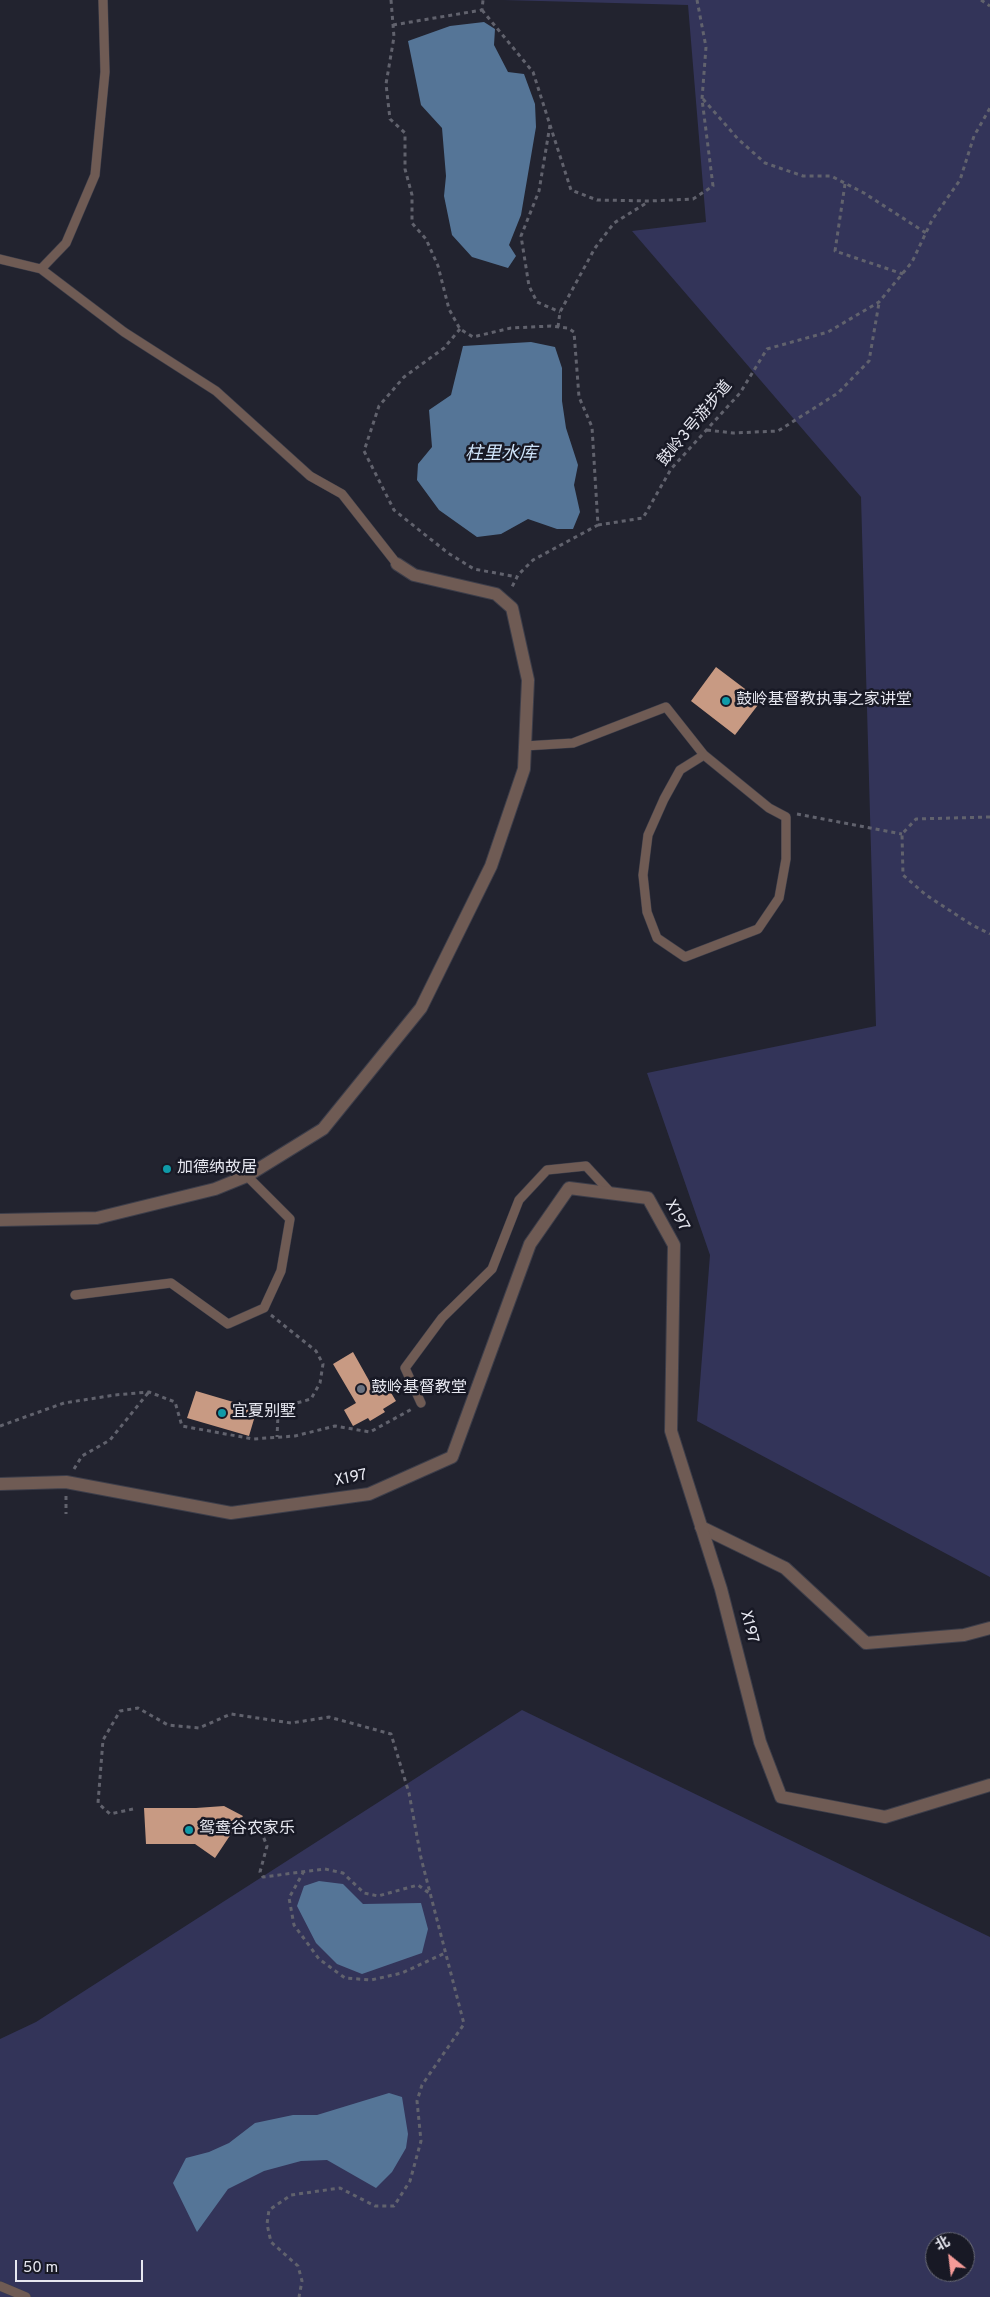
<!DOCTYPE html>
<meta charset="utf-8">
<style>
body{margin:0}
#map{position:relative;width:990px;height:2297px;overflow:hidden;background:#22232f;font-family:Overpass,"Noto Sans SC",sans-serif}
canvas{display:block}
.north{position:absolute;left:925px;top:2232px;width:50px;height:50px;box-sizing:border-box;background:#181925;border:1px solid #6a6b76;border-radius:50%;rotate:331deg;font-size:14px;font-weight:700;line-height:20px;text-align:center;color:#e6e7f0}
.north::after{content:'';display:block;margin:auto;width:18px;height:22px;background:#f59b98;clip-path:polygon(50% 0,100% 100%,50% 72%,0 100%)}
.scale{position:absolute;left:15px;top:2260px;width:128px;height:22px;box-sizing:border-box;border:2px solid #e6e7f0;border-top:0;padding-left:6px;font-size:15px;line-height:18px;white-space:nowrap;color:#e6e7f0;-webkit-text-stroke:4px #181925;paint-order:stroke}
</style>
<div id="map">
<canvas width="990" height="2297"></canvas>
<div class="north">北</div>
<div class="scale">50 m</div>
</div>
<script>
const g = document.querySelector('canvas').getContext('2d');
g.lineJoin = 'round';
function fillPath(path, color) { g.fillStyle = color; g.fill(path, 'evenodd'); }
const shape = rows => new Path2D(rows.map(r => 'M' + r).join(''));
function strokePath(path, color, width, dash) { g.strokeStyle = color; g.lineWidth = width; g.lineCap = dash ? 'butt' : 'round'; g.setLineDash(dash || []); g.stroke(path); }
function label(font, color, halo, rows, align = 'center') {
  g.font = font + ' Overpass,"Noto Sans SC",sans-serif'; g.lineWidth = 5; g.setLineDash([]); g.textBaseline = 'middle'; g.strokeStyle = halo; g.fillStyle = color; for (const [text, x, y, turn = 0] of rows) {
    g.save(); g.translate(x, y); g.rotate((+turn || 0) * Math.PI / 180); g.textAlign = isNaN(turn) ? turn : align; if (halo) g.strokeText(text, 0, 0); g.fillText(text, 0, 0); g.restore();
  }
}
const green = shape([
 [503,0,990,0,990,1577,697,1421,710,1255,647,1073,876,1026,861,497,632,231,706,222,688,5],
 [522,1710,990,1937,990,2297,0,2297,0,2039,36,2022],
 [935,2242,965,2242,965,2272,935,2272]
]);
const water = shape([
 [484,22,495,29,494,45,508,72,524,74,535,104,536,127,521,215,509,245,516,256,508,268,472,257,452,235,444,196,446,176,442,128,421,105,408,41,450,26],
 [531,342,555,347,562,368,562,401,566,428,578,465,574,485,580,512,573,529,557,529,528,519,501,534,477,537,439,510,417,480,418,464,432,447,429,410,451,395,463,346],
 [319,1881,343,1884,363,1904,421,1903,428,1929,422,1953,362,1974,337,1964,316,1943,297,1906,304,1886],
 [389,2093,402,2097,408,2134,406,2148,392,2172,376,2188,327,2160,301,2161,264,2171,228,2189,197,2232,173,2183,186,2158,209,2152,229,2143,255,2123,293,2115,317,2115]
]);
const building = shape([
 [716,667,761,701,735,735,691,701],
 [353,1352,376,1393,387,1386,396,1401,383,1409,385,1412,370,1421,368,1418,353,1426,344,1410,356,1403,333,1364],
 [196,1391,257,1409,249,1436,187,1418],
 [224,1806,243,1816,215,1858,195,1844,146,1844,144,1808,196,1808]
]);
const path = shape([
 [391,0,394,37,386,84,390,119,405,133,405,169,412,195,412,223,426,239,438,266,449,309,460,329,473,337,511,328,551,326,568,328,574,332,579,397,592,427,598,525,533,560,518,575,511,589],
 [981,0,990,6],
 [482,10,533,72,550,125,539,191,521,236,529,286,537,302,560,312],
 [393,25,482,10,483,0],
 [703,99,738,139,765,163,803,176,831,176,864,193,926,233],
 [550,125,571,190,597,200,650,201,693,199,713,186,702,99,706,47,697,0],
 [845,184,835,251,903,274],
 [558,327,560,312,595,248,614,223,648,202],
 [460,329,444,348,404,377,379,406,364,451,394,510,448,553,474,569,517,577],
 [707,430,733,433,778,431,838,393,869,361,879,303],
 [598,525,643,518,671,469,740,393,767,349,828,332,879,302,912,262,932,220,960,180,974,136,990,108],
 [797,814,902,834],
 [990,817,916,819,902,834,903,875,926,895,972,925,990,934],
 [271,1315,316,1351,323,1364,320,1383,311,1399,286,1406,278,1415,277,1437],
 [0,1426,64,1403,115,1395,149,1392,175,1402,182,1426,253,1439,295,1436,335,1426,370,1432,412,1409],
 [74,1469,82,1456,110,1440,148,1393],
 [66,1496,66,1514],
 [133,1809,110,1814,98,1803,103,1740,120,1711,138,1708,168,1725,199,1728,231,1714,291,1723,329,1717,391,1734,409,1793,421,1858,464,2024,422,2085,417,2101,421,2141,410,2181,394,2206,375,2206,340,2188,291,2195,269,2210,267,2224,271,2242,298,2266,302,2281,299,2297],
 [247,1821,263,1836,267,1846,260,1872,263,1877,325,1869,343,1873,364,1893,378,1896,418,1885,429,1893],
 [304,1871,289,1898,294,1925,319,1959,345,1978,371,1980,402,1973,445,1953]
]);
const service = shape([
 [103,0,105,72,95,175,66,243,41,269,124,332,216,391,310,476,342,494,397,564],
 [0,259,41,269],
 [525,746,573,743,666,707,704,755,769,808,786,817,786,859,779,898,758,929,685,957,657,938,647,912,643,875,648,835,664,799,680,770,704,755],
 [75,1295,171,1283,228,1324,264,1308,281,1271,290,1219,247,1176],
 [421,1403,405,1368,442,1318,492,1269,519,1200,547,1170,586,1166,611,1193],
 [0,2286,26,2297]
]);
const minor = shape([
 [0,1220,97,1218,215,1189,247,1176,323,1129,421,1008,491,866,524,769,528,680,512,608,496,594,414,575,397,564],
 [701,1527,785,1568,866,1643,964,1635,990,1628]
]);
const tertiary = shape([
 [0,1484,66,1482,231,1513,369,1494,452,1457,530,1244,569,1188,648,1198,674,1245,671,1431,721,1589,760,1742,781,1797,885,1817,990,1785]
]);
const markers = [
 [726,701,5,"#0f9aa8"],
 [167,1169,5,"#0f9aa8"],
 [361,1389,5,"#6b7280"],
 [222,1413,5,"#0f9aa8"],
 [189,1830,5,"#0f9aa8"]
];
const streetNames = [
 ["鼓岭3号游步道",696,424,-50],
 ["X197",676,1216,61],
 ["X197",351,1479,-11],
 ["X197",748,1627,76]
];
const poiNames = [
 ["鼓岭基督教执事之家讲堂",736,701],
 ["加德纳故居",177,1169],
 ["鼓岭基督教堂",371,1389],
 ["宜夏别墅",232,1413],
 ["鸳鸯谷农家乐",199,1830]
];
const waterNames = [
 ["柱里水库",501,455]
];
fillPath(green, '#333459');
fillPath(water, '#557597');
fillPath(building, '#c89a83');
strokePath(service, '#3d3e4a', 10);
strokePath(minor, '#3d3e4a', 14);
strokePath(tertiary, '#3d3e4a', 14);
strokePath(path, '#61626d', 3, [4, 4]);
strokePath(service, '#6f5b54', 9);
strokePath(minor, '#6f5b54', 12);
strokePath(tertiary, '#6f5b54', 12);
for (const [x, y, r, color] of markers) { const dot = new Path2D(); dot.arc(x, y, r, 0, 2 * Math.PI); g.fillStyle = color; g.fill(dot); strokePath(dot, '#181925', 2); }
label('16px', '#e6e7f0', '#181925', streetNames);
label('16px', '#e6e7f0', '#181925', poiNames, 'left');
label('italic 18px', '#cfe4fa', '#181925', waterNames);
</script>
